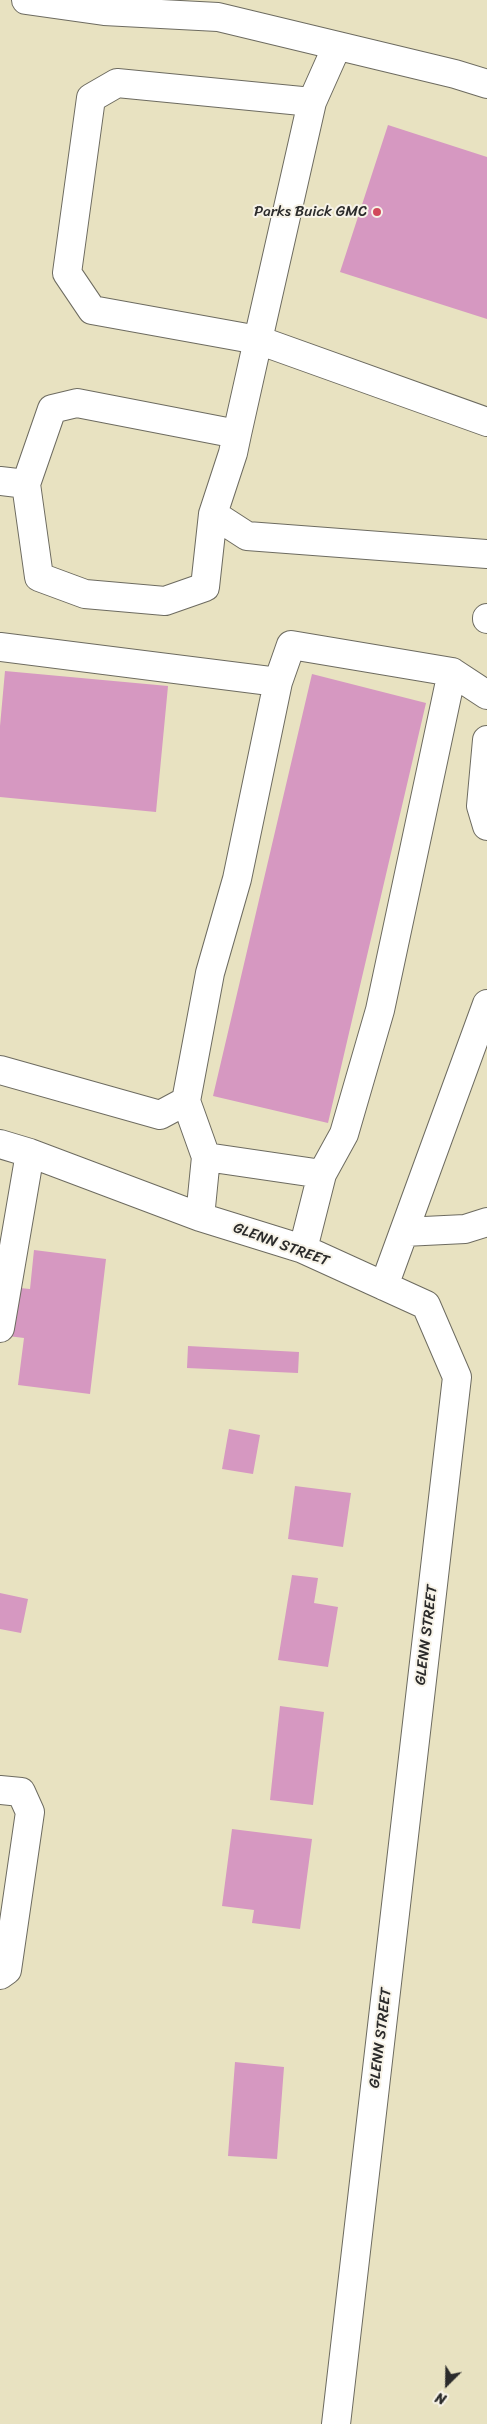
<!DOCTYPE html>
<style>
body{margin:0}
#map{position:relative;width:487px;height:2424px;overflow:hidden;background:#e8e2c1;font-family:Sriracha,sans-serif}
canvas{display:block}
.north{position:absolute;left:422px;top:2359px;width:50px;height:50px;-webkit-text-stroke:4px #f7f3e8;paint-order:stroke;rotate:203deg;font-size:14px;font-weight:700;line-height:20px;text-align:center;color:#2b2b2b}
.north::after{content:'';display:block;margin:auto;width:18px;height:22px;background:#2b2b2b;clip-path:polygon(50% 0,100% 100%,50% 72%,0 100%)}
</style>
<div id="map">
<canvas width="487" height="2424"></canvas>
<div class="north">N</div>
</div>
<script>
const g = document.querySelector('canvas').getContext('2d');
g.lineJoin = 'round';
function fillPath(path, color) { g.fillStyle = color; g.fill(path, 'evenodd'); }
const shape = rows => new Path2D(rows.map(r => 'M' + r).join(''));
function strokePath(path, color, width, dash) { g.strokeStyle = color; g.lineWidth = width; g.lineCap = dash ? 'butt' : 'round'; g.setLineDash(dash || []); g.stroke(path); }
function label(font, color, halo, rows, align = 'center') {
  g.font = font + ' Sriracha,sans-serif'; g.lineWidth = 4; g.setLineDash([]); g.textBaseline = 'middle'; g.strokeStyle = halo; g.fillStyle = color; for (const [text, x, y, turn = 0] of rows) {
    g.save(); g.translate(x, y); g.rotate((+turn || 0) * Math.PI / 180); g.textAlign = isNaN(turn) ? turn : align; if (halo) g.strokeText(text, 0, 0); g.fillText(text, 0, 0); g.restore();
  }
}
const building = shape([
 [388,125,487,157,487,319,340,272],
 [5,671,168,686,156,812,0,797,0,726],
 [312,674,426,703,328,1123,213,1096],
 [34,1250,106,1259,90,1394,18,1385,24,1338,0,1335,0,1286,30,1289],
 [188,1346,299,1352,298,1373,187,1368],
 [229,1429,260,1435,253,1474,222,1469],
 [295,1486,351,1493,343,1547,288,1539],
 [292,1575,318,1578,314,1603,338,1607,328,1667,278,1660],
 [0,1593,28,1599,21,1633,0,1629],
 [280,1706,324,1712,313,1805,270,1800],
 [232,1829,312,1839,300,1929,252,1923,254,1910,222,1906],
 [235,2062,284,2067,277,2159,228,2156]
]);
const minor = shape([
 [26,0,104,11,218,17,455,74,487,84],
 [312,102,337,46],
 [0,481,26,484,39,577,85,594,165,601,205,587,213,514,233,453,237,434,258,340,312,102,117,83,91,98,67,273,92,310,258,340,487,422],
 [26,484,52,409,77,403,237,434],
 [213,514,247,536,487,554],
 [487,618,487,619],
 [0,647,278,682,237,879,210,973,186,1101,206,1157,322,1174,303,1249],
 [278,682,291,645,452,672,487,695],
 [487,740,481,806,487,826],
 [0,1070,160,1115,186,1101],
 [0,1144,30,1153,200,1217,303,1249,426,1305,457,1377,336,2424],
 [322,1174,344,1134,380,1010,452,672],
 [200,1217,206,1157],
 [404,1232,465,1229,487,1222],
 [384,1286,487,1004],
 [0,1328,30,1153],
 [0,1790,21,1792,30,1812,7,1970,0,1975]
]);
const markers = [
 [377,212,5,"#d1495b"]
];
const poiNames = [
 ["Parks Buick GMC",367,212]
];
const streetNames = [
 ["GLENN STREET",281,1245,20],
 ["GLENN STREET",427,1635,-83],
 ["GLENN STREET",381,2038,-83]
];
fillPath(building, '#d698c1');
strokePath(minor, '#6d6b60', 30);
strokePath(minor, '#fff', 28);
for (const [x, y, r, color] of markers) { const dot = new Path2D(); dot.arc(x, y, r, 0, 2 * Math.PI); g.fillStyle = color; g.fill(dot); strokePath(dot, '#f7f3e8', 2); }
label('15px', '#2b2b2b', '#f7f3e8', poiNames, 'right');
label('15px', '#2b2b2b', '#f7f3e8', streetNames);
</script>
